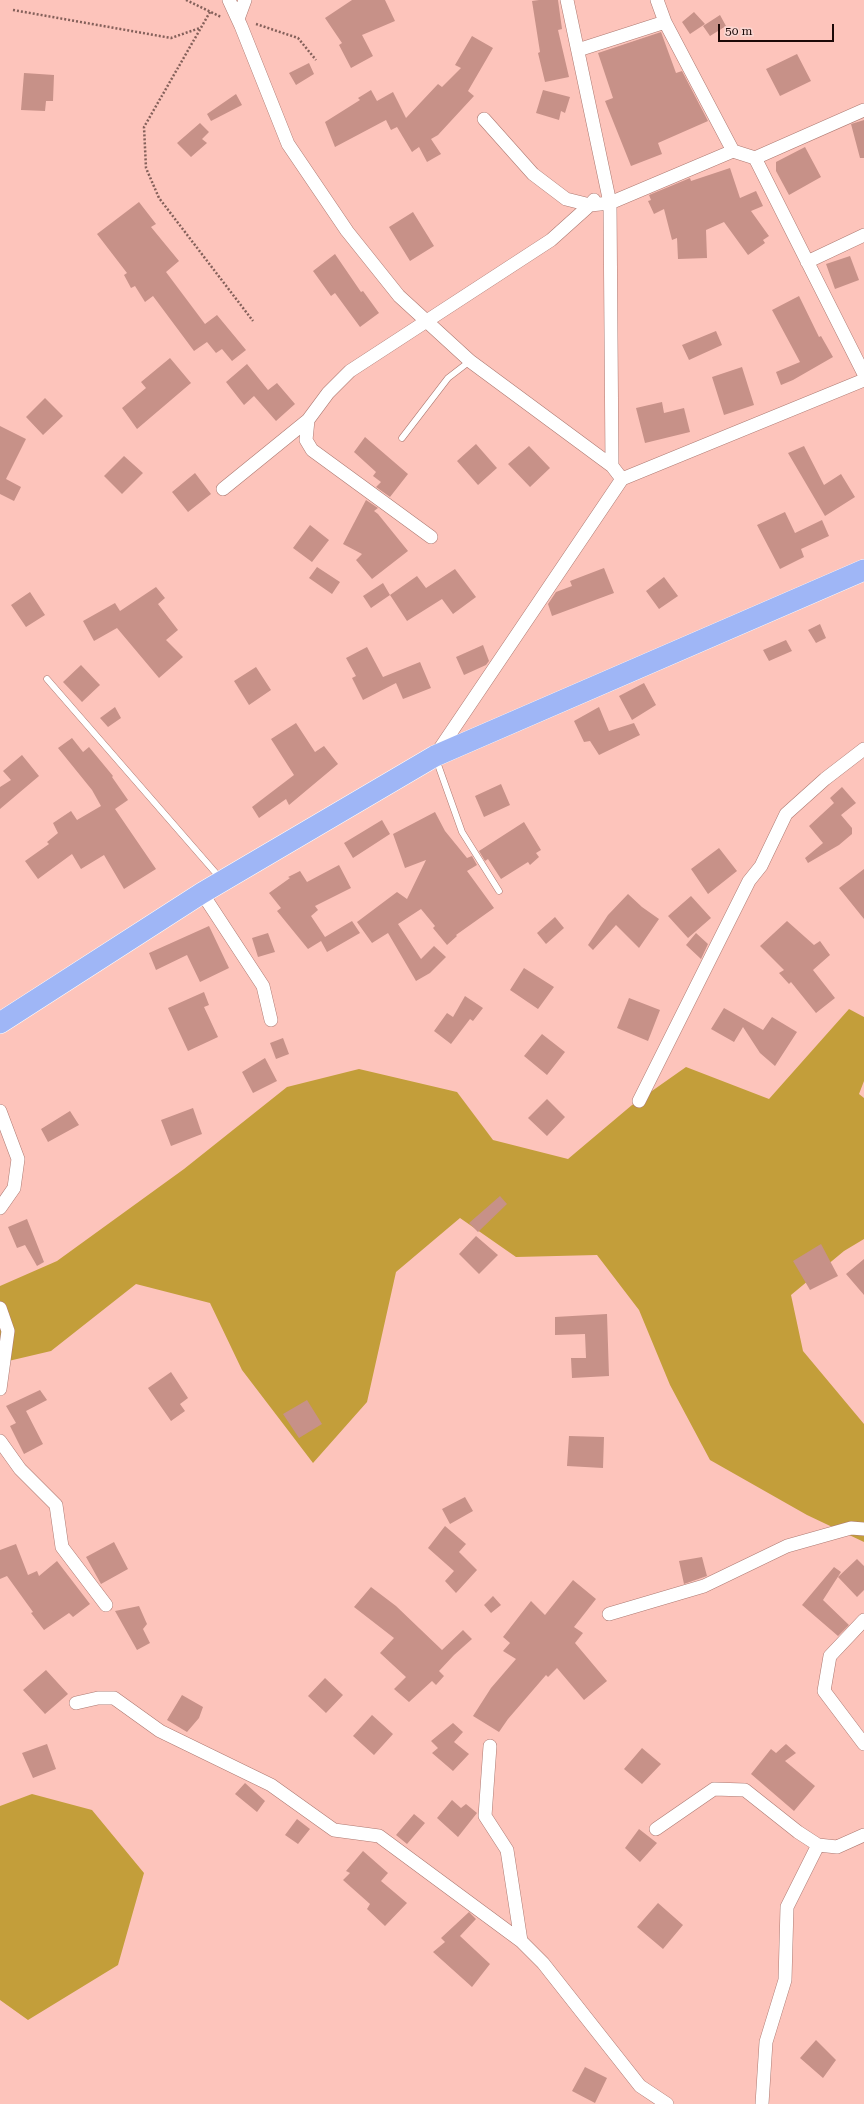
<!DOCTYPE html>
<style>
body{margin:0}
#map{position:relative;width:864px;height:2104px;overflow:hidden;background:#fdc4bb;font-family:"Roboto Serif",serif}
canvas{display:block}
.scale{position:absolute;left:718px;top:24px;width:116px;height:18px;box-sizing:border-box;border:2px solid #1c0907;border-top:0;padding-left:5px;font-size:12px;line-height:14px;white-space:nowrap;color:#1c0907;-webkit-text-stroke:3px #fad7d2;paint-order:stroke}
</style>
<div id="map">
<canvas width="864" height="2104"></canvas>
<div class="scale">50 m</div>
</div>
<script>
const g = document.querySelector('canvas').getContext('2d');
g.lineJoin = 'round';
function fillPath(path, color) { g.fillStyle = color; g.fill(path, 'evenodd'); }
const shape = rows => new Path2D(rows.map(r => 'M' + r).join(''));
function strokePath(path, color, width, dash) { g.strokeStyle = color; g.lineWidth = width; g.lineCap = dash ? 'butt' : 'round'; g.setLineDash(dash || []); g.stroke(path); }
const forest = shape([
 [849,1009,864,1017,864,1081,859,1094,864,1098,864,1239,844,1251,791,1295,803,1351,864,1424,864,1542,807,1515,710,1460,670,1385,639,1310,597,1255,516,1257,460,1218,396,1272,367,1402,313,1463,242,1370,210,1303,136,1284,51,1351,0,1363,0,1286,57,1261,184,1169,287,1087,359,1069,457,1092,493,1140,568,1159,632,1105,686,1067,769,1099],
 [32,1794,92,1810,144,1873,118,1965,28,2020,0,2000,0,1806]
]);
const building = shape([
 [352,0,385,0,395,21,362,35,373,56,351,68,339,45,342,43,325,18],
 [539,0,558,0,562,29,558,30,569,77,545,82,538,53,540,52,532,1],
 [694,12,705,24,690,34,682,22],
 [720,15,726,26,710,36,703,26],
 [661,32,676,73,682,71,708,121,658,143,662,154,631,166,605,101,613,98,598,53],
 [472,36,493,48,468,91,474,96,438,135,431,139,441,154,427,162,419,147,412,152,397,127,391,130,386,120,335,147,325,122,360,100,358,98,371,90,377,101,393,92,406,118,438,84,442,87,461,68,455,65],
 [797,54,811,81,780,96,766,69],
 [309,63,314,74,296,85,289,73],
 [24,73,54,75,53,101,46,101,45,111,21,110],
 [543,90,570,97,565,113,561,111,559,120,536,113],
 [236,94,242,105,211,121,207,114],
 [864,120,864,158,860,158,851,124],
 [200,123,209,132,202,139,207,143,191,157,177,143],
 [805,147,821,177,789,195,776,171,776,162],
 [730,168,740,198,756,191,763,206,751,211,769,236,763,240,765,243,748,255,724,222,706,230,707,258,678,259,677,238,672,240,664,209,654,214,648,201,651,200,649,195,690,178,691,181],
 [139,202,156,224,151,227,179,261,166,272,205,324,217,315,246,350,232,361,222,349,216,353,207,342,194,351,153,296,145,302,135,286,131,288,124,275,127,273,97,234],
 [413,212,434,246,410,261,389,227],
 [335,254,361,292,363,291,379,313,360,327,335,293,331,296,313,271],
 [850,256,859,280,835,289,826,264],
 [799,296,819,337,821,336,833,357,793,380,781,385,776,372,800,362,772,310],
 [716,331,722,345,689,360,682,345],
 [170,358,191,383,137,429,122,408,146,388,141,382],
 [247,364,268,390,277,383,295,404,276,421,254,396,244,405,226,382],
 [742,367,754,405,724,415,712,377],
 [45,398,63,416,43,435,26,417],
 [662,402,664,413,684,408,690,432,645,443,636,408],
 [0,426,26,439,6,479,21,487,14,501,0,494],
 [365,437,408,474,390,497,376,487,381,482,373,476,376,472,354,452],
 [476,444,497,468,478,485,457,461],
 [529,446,550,468,530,487,508,464],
 [804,446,824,485,841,474,855,497,825,516,788,453],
 [124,456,143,473,122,494,104,476],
 [195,473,211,494,188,512,172,492],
 [366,500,378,508,374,511,378,514,408,551,372,579,356,560,362,554,343,544],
 [785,512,795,533,822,520,829,536,801,549,804,557,780,569,757,525],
 [310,525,329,540,312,562,293,548],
 [317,567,340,582,332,594,309,578],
 [604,568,614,593,552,616,548,604,556,592,572,586,570,581],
 [455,569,476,597,453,614,442,599,407,621,390,595,417,576,426,588],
 [664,577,678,596,659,609,646,591],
 [383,583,390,595,371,608,363,596],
 [156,587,165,598,158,604,178,630,166,640,183,657,159,678,117,628,94,641,83,621,115,603,120,611],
 [30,592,45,615,26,627,11,605],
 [820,624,826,638,816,643,808,630],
 [786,640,792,651,769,661,763,650],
 [483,645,489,661,486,665,464,675,456,657],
 [367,647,383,677,420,662,431,688,403,699,396,683,363,700,352,678,356,676,346,658],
 [81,665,100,685,82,702,63,682],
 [256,667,271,690,249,705,234,681],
 [644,683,656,705,632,720,619,696],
 [115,707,121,718,108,727,100,718],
 [599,707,609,731,634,723,640,735,599,755,590,741,584,742,574,721],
 [296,723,315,752,324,746,338,764,289,805,286,799,259,818,252,807,294,775,271,739],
 [72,738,83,752,89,747,113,776,112,777,128,800,115,809,156,869,124,889,104,855,81,869,72,854,38,879,25,861,49,844,47,842,58,833,53,823,71,811,77,820,101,806,92,790,58,748],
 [22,755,39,776,0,809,0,787,11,780,3,771],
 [501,784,510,805,484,817,475,796],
 [842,787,856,803,841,815,852,828,852,834,839,845,808,863,805,858,823,843,809,826,834,803,830,798],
 [435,812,445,831,467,858,472,856,477,865,467,871,494,908,456,935,457,936,447,945,433,928,435,926,421,909,398,924,421,959,434,946,446,957,430,973,416,981,388,933,372,943,357,922,397,892,407,899,426,860,405,868,393,834],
 [382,820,390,834,353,858,344,843],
 [524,822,541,850,536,853,539,857,530,865,528,862,501,879,488,859,485,861,479,851],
 [719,848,737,871,708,894,691,869],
 [339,865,351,888,315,906,318,910,311,916,325,937,352,921,360,933,327,952,321,941,308,949,277,911,281,908,269,893,290,878,288,877,300,871,307,882],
 [864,869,864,919,839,888],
 [628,894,642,907,659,919,639,948,616,925,593,950,588,945,608,915],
 [691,896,711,918,688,938,668,916],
 [555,917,564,928,546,944,537,933],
 [787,921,814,945,820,941,830,955,813,970,835,998,816,1013,791,982,789,984,779,973,784,970,760,946],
 [209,926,229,968,200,982,187,955,156,970,149,953],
 [268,933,275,952,258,957,252,938],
 [696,933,708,944,701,959,686,945],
 [524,968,554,987,538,1009,510,990],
 [204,992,209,1005,204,1007,218,1037,188,1051,168,1008],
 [465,996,483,1008,473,1021,470,1019,451,1044,434,1031,447,1013,453,1017],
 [629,998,660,1010,648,1041,617,1028],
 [724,1008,763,1030,772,1017,797,1032,775,1066,760,1053,743,1027,734,1042,711,1029],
 [542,1034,565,1052,547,1075,524,1056],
 [283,1038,289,1054,276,1059,270,1043],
 [265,1058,277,1081,253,1093,242,1072],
 [547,1099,565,1117,547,1136,528,1118],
 [193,1108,202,1134,171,1146,161,1120],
 [70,1111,79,1125,48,1142,41,1129],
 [500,1196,507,1204,478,1232,469,1223],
 [27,1219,44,1262,37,1266,25,1245,17,1248,8,1227],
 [476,1236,498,1255,479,1274,459,1254],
 [821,1244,838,1276,810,1290,793,1261],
 [864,1259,864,1295,846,1274],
 [607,1314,609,1376,572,1378,571,1358,586,1358,585,1334,555,1335,555,1317],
 [171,1372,188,1398,180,1404,185,1411,171,1421,148,1388],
 [40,1390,47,1400,26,1411,43,1444,24,1454,10,1426,16,1423,6,1406],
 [307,1400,322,1424,299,1438,283,1414],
 [569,1436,604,1437,603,1468,567,1466],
 [465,1497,473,1511,450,1524,442,1509],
 [445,1526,466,1544,459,1552,477,1570,456,1593,445,1581,454,1571,428,1548],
 [114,1542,128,1569,101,1584,86,1557],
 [16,1544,28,1575,37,1571,39,1576,57,1561,90,1604,73,1617,69,1613,44,1630,31,1613,33,1612,7,1576,0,1579,0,1550],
 [702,1557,707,1576,684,1584,679,1561],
 [857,1559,864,1566,864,1590,857,1597,838,1577],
 [834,1567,841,1572,823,1600,849,1625,838,1636,802,1605],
 [573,1580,596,1599,574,1627,583,1633,575,1643,607,1681,584,1700,557,1668,548,1677,546,1675,508,1719,499,1732,473,1716,491,1688,516,1659,503,1651,510,1643,503,1637,531,1601,545,1615],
 [371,1587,396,1606,442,1650,463,1630,472,1639,454,1655,439,1671,444,1676,436,1685,432,1681,409,1702,394,1689,406,1677,380,1653,394,1638,354,1607],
 [493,1596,501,1605,491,1613,484,1605],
 [139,1606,147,1624,143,1629,150,1643,137,1650,115,1611],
 [46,1670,68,1694,45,1714,23,1690],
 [325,1678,343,1695,326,1713,308,1696],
 [182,1695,203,1707,199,1718,187,1732,167,1720],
 [372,1715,393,1734,374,1755,353,1736],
 [453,1723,463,1732,454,1742,469,1754,453,1771,432,1753,438,1748,431,1741],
 [47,1744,56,1769,33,1778,22,1753],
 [786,1744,796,1753,785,1761,815,1786,794,1811,751,1774,771,1749,776,1753],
 [642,1748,661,1764,642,1784,624,1769],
 [245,1783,265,1801,257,1812,235,1794],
 [452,1800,461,1808,466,1804,477,1813,458,1837,437,1818],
 [414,1814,425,1823,407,1844,396,1835],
 [297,1819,310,1829,298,1844,285,1835],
 [639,1829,657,1843,640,1862,625,1848],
 [363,1851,388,1873,381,1881,407,1903,385,1926,367,1909,370,1904,343,1880,350,1873,346,1871],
 [658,1903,683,1925,663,1949,637,1927],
 [469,1912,476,1919,460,1936,490,1964,472,1987,433,1952,445,1942,441,1938],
 [816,2040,836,2060,823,2078,800,2058],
 [585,2067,607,2078,595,2103,572,2091]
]);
const path = shape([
 [186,0,221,17],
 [13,10,171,38,200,28],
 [210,12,144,127,146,168,159,198,253,321],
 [256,24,298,38,316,60]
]);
const service = shape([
 [402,438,448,378,470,361],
 [47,679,221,879],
 [436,759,462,832,499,891]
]);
const minor = shape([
 [229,0,241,26,288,144,347,231,399,296,470,361,612,466,622,479,437,753],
 [567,0,610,203,612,466],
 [657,0,665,22,733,151],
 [238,19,245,0],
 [578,50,665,22],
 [484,119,533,174,566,199,590,205,594,200],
 [755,158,864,110],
 [807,262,864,235],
 [622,479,864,380],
 [223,489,308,420],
 [431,537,312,450,306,440,308,420,328,393,350,371,551,240,590,205,610,203,733,151,755,158,864,374],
 [202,893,263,986,271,1020],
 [639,1101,749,881,761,866,786,814,825,779,864,749],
 [0,1111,18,1159,14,1188,0,1208],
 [0,1308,8,1331,0,1389],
 [0,1441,20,1469,56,1505,62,1547,106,1605],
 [609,1614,704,1586,787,1546,851,1528,864,1529],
 [864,1620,830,1656,824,1691,864,1744],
 [76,1703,98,1698,114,1698,160,1731,271,1785,334,1830,379,1836,521,1941,543,1963,640,2086,667,2104],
 [490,1746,485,1816,507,1850,521,1941],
 [656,1829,714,1789,745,1790,798,1832,818,1845,837,1847,864,1835],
 [762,2104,766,2042,785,1980,787,1907,818,1845]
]);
const trunk = shape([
 [0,1023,202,893,435,756,864,570]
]);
fillPath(forest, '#c39e3a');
fillPath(building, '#c79188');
strokePath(service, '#ad7971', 7);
strokePath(minor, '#ad7971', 14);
strokePath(trunk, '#fff', 22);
strokePath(path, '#84605a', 2.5, [2, 2]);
strokePath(service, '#fff', 6);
strokePath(minor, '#fff', 13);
strokePath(trunk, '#9fb6f6', 21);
</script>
